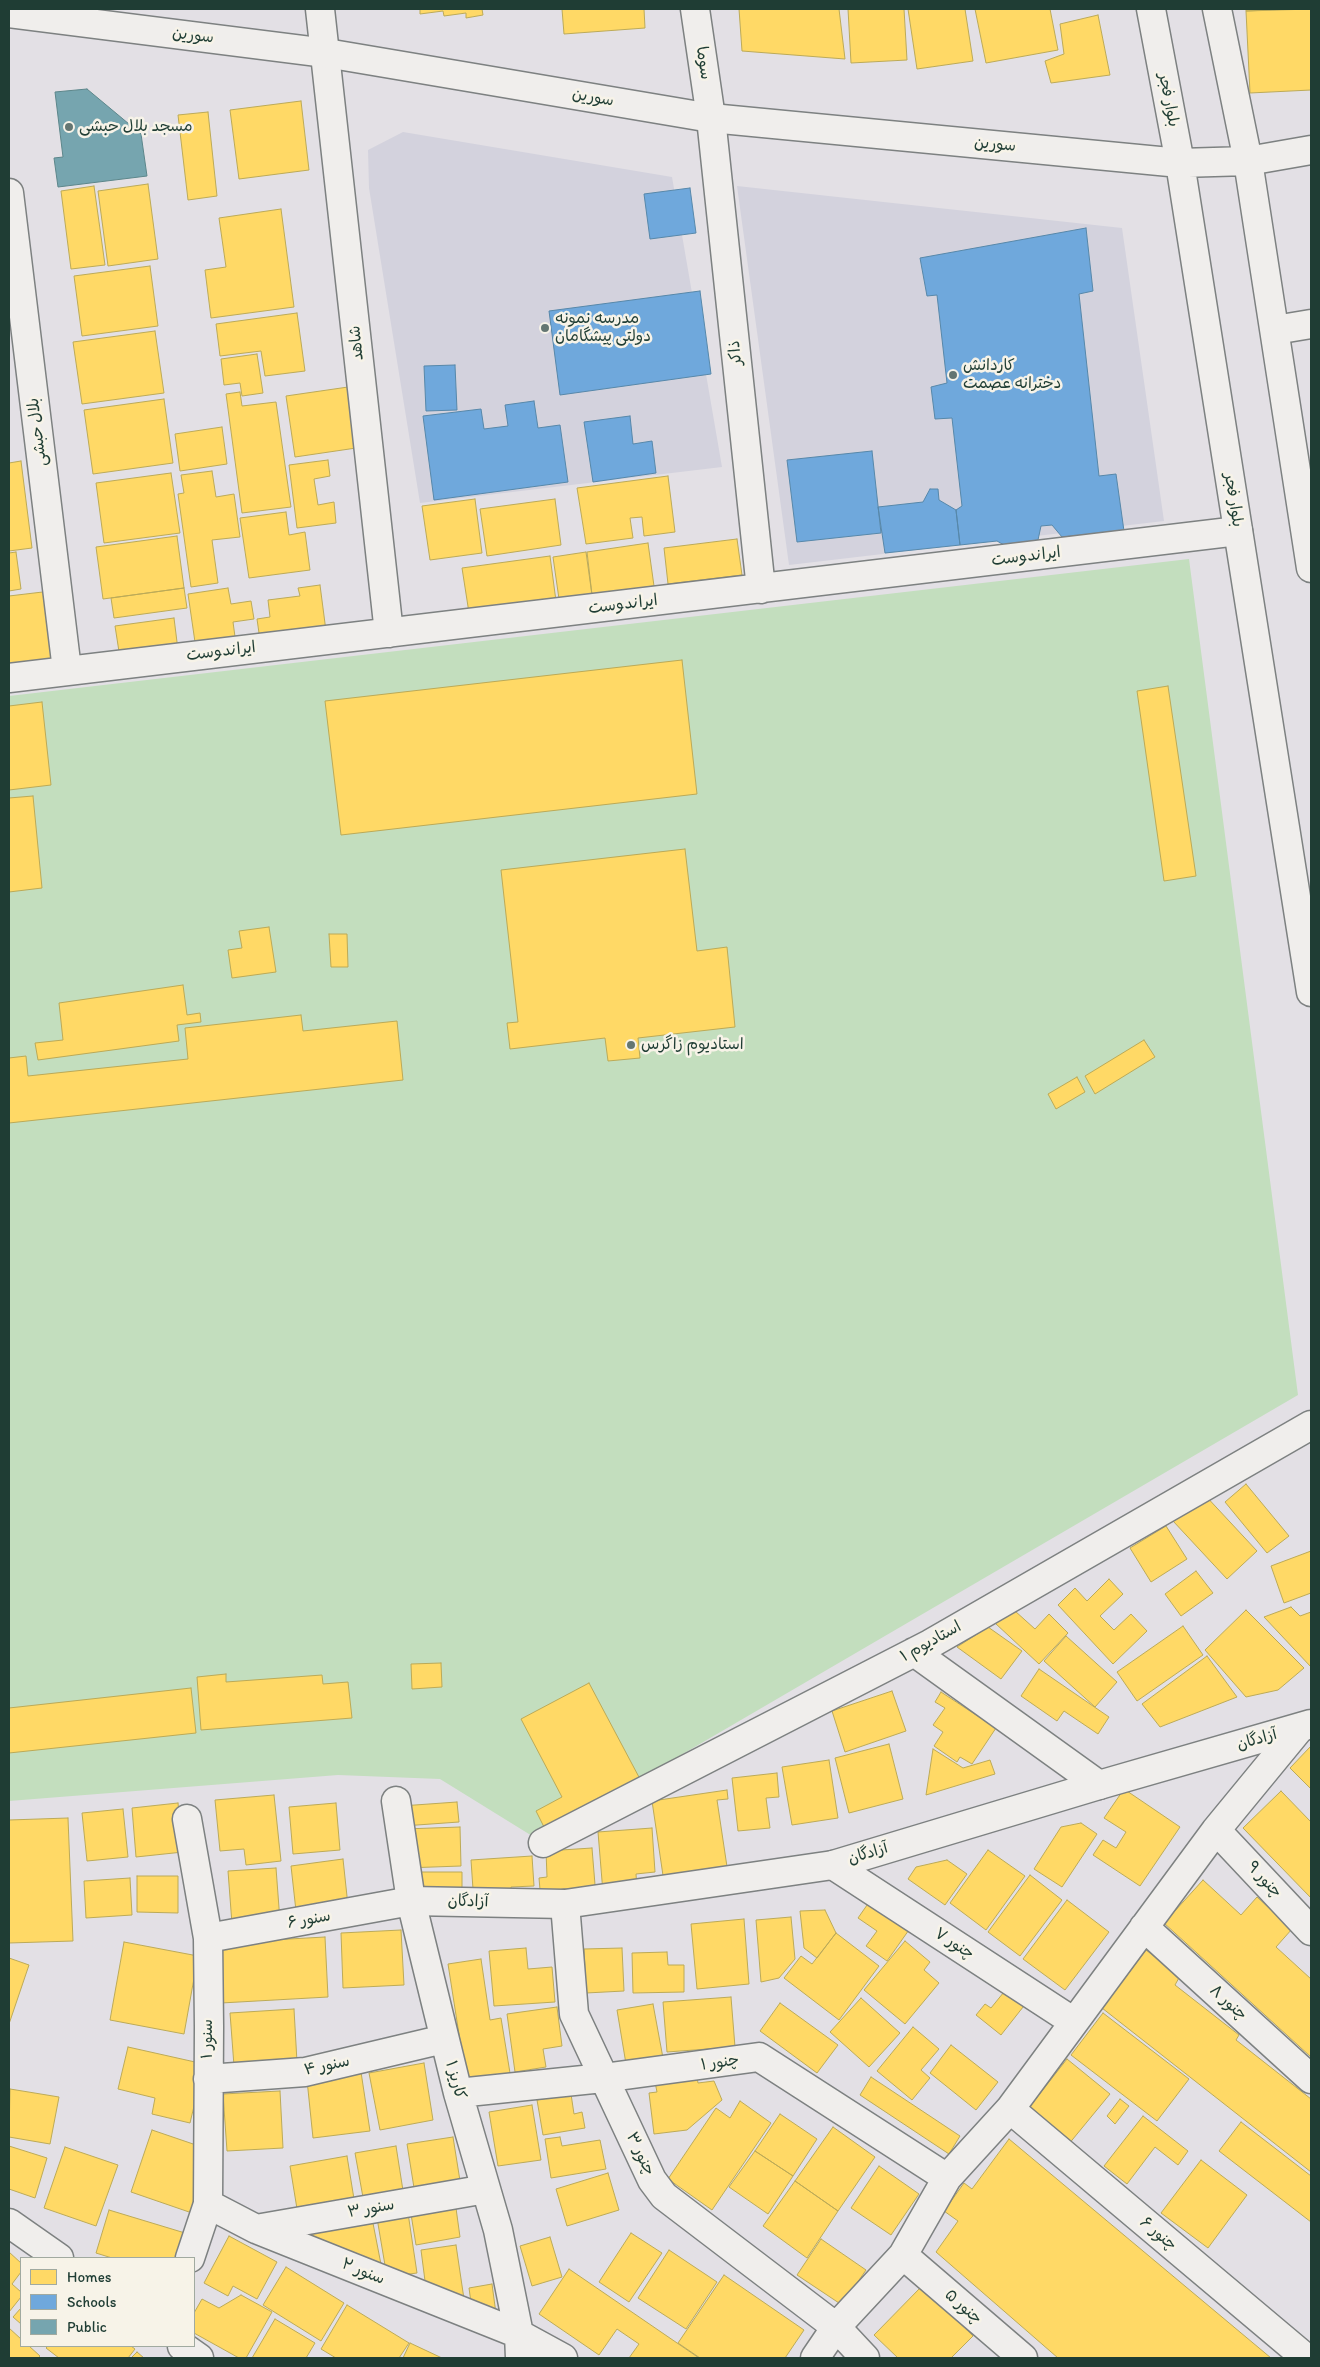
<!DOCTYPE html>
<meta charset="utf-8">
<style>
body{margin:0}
#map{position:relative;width:1320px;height:2367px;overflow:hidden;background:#e3e0e5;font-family:Itim,sans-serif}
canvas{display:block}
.frame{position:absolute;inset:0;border:10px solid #1f3d34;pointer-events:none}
.legend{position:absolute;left:20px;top:2257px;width:175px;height:90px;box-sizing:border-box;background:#f7f3e8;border:1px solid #a1aaa0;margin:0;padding:6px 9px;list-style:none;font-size:15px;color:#1f3d34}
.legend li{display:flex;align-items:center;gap:10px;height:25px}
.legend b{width:25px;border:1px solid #a1aaa0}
</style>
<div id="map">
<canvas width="1320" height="2367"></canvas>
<div class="frame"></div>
<ul class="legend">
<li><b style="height:14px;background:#ffd966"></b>Homes</li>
<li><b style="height:14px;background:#6fa8dc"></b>Schools</li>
<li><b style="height:14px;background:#76a5af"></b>Public</li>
</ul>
</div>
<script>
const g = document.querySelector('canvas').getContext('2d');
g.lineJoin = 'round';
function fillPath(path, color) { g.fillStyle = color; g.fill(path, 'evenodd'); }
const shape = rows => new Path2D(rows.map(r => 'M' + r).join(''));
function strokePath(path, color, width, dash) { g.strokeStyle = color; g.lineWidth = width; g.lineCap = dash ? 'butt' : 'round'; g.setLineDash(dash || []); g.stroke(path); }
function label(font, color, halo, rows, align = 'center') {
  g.font = font + ' Itim,"Playpen Sans Arabic",sans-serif'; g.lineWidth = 5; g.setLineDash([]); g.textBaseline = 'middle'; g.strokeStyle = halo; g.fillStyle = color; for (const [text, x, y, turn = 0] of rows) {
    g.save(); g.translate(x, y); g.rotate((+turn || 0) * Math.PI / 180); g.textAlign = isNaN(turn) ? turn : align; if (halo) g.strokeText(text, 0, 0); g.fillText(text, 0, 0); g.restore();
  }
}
const built = shape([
 [403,132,672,177,722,467,420,503,369,188,368,150],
 [737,186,1122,228,1164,521,789,565]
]);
const green = shape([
 [1189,559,1298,1395,537,1839,440,1779,338,1775,9,1801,9,696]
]);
const homes = shape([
 [420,9,482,9,483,15,466,18,466,13,444,16,443,11,420,14,420,9],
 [562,9,644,9,645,28,564,34,562,9],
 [739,9,839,9,845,59,742,51,739,9],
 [848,9,904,9,907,60,851,63,848,9],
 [908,9,965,9,973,61,917,69,908,9],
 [975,9,1050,9,1058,50,986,63,975,9],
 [1246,9,1291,9,1246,11,1246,9],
 [1311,9,1311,90,1250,93,1246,11,1311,9],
 [1098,15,1110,75,1051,83,1045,61,1064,54,1060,24,1098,15],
 [301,101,309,170,239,179,230,110,301,101],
 [208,112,217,196,188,200,178,115,208,112],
 [148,184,158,259,108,266,98,191,148,184],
 [94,186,105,265,71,269,61,191,94,186],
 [281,209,294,307,211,318,205,270,226,267,219,218,281,209],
 [150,266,158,326,82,336,74,276,150,266],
 [297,313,305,371,265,376,261,351,220,356,216,324,297,313],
 [155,331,164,393,82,404,73,342,155,331],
 [257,354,263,393,242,396,240,383,224,385,221,359,257,354],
 [355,386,363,447,295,457,286,396,355,386],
 [240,392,242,406,276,402,291,507,242,513,226,394,240,392],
 [164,399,173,463,93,474,84,410,164,399],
 [222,427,227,464,180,471,175,434,222,427],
 [328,460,330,476,314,479,318,505,334,502,336,523,297,528,289,465,328,460],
 [21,461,32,548,9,551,9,463,21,461],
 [212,471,216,497,234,494,240,537,212,540,218,583,191,587,178,494,184,493,181,475,212,471],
 [171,473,180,533,104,543,96,483,171,473],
 [668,476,675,532,644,536,642,517,630,518,633,538,586,544,577,488,668,476],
 [475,499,482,553,430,560,422,506,475,499],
 [555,499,561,545,487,556,480,509,555,499],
 [286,512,289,535,305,532,310,570,249,578,240,518,286,512],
 [177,536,184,588,103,599,96,547,177,536],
 [737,539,742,575,668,584,664,548,737,539],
 [648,543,654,586,592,595,587,552,648,543],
 [16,552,21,589,9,591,9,553,16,552],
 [586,552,592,595,559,599,553,557,586,552],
 [550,556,556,601,469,613,462,568,550,556],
 [320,585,326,631,260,640,257,619,270,617,268,600,300,596,298,588,320,585],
 [184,588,187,608,114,618,111,598,184,588],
 [228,588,231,604,251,601,254,619,233,622,236,644,196,649,188,594,228,588],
 [51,591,60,658,9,665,9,596,51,591],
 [174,618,178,650,120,658,115,626,174,618],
 [682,660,697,794,341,835,325,701,682,660],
 [1168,686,1196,876,1164,881,1137,691,1168,686],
 [42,702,51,785,9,790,9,706,42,702],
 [33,796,42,888,9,892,9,798,33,796],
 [685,849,697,951,727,947,735,1027,638,1038,640,1058,608,1061,605,1038,510,1049,507,1023,518,1022,501,870,685,849],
 [269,927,276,972,232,978,228,950,242,948,239,931,269,927],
 [329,934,347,934,348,967,331,967,329,934],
 [183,985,187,1015,200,1013,201,1022,177,1025,179,1041,38,1060,35,1043,63,1040,59,1003,183,985],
 [301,1015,303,1031,397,1021,403,1080,9,1123,9,1058,26,1056,28,1076,188,1059,185,1028,301,1015],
 [1144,1040,1155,1057,1095,1094,1085,1076,1144,1040],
 [1077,1077,1085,1092,1056,1109,1048,1094,1077,1077],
 [1246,1484,1289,1536,1267,1553,1225,1502,1246,1484],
 [1203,1493,1257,1551,1227,1579,1173,1521,1203,1493],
 [1166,1526,1187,1559,1151,1582,1130,1548,1166,1526],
 [1311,1551,1311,1593,1284,1603,1271,1566,1311,1551],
 [1196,1571,1213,1593,1181,1616,1165,1594,1196,1571],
 [1109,1579,1123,1594,1100,1616,1114,1630,1131,1614,1147,1631,1113,1664,1058,1605,1075,1588,1087,1601,1109,1579],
 [1291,1607,1300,1616,1311,1612,1311,1667,1264,1617,1291,1607],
 [1246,1610,1304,1668,1278,1690,1246,1697,1205,1650,1246,1610],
 [1015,1611,1035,1629,1049,1614,1068,1633,1039,1664,995,1623,1015,1611],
 [1183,1626,1203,1655,1137,1701,1117,1672,1183,1626],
 [988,1627,1022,1651,1001,1679,957,1647,988,1627],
 [1066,1636,1117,1682,1095,1707,1044,1661,1066,1636],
 [1207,1656,1237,1697,1160,1727,1142,1704,1207,1656],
 [441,1663,442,1687,412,1689,411,1664,441,1663],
 [1039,1669,1109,1717,1098,1734,1064,1711,1057,1721,1021,1696,1039,1669],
 [226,1674,226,1682,322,1675,323,1684,348,1682,352,1718,201,1730,197,1677,226,1674],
 [589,1683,640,1779,545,1829,536,1811,562,1797,521,1719,589,1683],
 [191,1688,196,1733,9,1753,9,1708,191,1688],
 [892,1691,906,1731,845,1752,832,1711,892,1691],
 [941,1692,996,1728,972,1764,960,1757,957,1762,934,1746,943,1732,933,1725,945,1708,935,1702,941,1692],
 [889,1744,903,1799,849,1813,835,1758,889,1744],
 [1311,1746,1311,1789,1290,1768,1311,1746],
 [933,1749,963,1768,990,1760,995,1774,926,1795,933,1749],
 [829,1760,838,1818,792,1825,782,1767,829,1760],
 [777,1773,779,1797,766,1798,770,1828,738,1831,732,1778,777,1773],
 [1124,1789,1180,1827,1140,1886,1093,1855,1103,1840,1116,1848,1126,1832,1104,1818,1124,1789],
 [727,1790,728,1799,717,1800,729,1880,665,1889,652,1801,727,1790],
 [1281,1791,1311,1822,1311,1898,1243,1828,1281,1791],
 [274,1795,281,1861,246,1865,244,1849,220,1851,215,1800,274,1795],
 [457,1802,459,1822,403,1826,401,1806,457,1802],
 [178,1803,183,1852,136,1857,132,1808,178,1803],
 [336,1803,340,1850,293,1854,289,1807,336,1803],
 [123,1809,128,1857,87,1861,82,1813,123,1809],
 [68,1818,73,1941,9,1943,9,1820,68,1818],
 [1081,1823,1097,1834,1062,1887,1034,1869,1061,1827,1081,1823],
 [460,1827,461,1866,405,1868,404,1829,460,1827],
 [652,1828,655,1872,636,1874,638,1902,604,1905,598,1832,652,1828],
 [592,1848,597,1909,542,1913,539,1878,547,1877,546,1851,592,1848],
 [988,1850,1025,1876,986,1930,950,1903,988,1850],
 [532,1856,534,1886,511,1887,512,1901,474,1904,471,1860,532,1856],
 [343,1859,349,1915,297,1920,291,1866,343,1859],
 [947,1860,967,1874,945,1905,908,1879,916,1867,947,1860],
 [276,1868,280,1921,232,1924,228,1871,276,1868],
 [405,1872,462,1872,462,1905,406,1906,405,1872],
 [1030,1875,1062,1900,1020,1956,988,1932,1030,1875],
 [137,1876,178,1876,178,1913,137,1912,137,1876],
 [130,1878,132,1915,86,1918,84,1881,130,1878],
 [1203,1880,1241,1915,1257,1897,1292,1929,1276,1947,1311,1979,1311,2057,1164,1923,1203,1880],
 [872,1898,911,1927,887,1961,866,1946,877,1931,858,1918,872,1898],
 [1067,1900,1109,1932,1065,1990,1023,1959,1067,1900],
 [825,1910,836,1933,817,1958,804,1948,800,1911,825,1910],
 [791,1917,795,1959,779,1978,761,1982,756,1920,791,1917],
 [744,1919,749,1984,697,1989,691,1924,744,1919],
 [401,1930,404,1985,343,1988,341,1933,401,1930],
 [836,1933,879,1966,839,2020,784,1978,801,1956,812,1964,836,1933],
 [325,1937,328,1997,221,2003,218,1943,325,1937],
 [905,1941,930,1962,924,1970,939,1983,905,2024,864,1990,905,1941],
 [124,1942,198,1956,184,2034,110,2020,124,1942],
 [526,1948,528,1969,552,1967,555,2002,494,2006,489,1951,526,1948],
 [622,1948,624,1991,586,1993,584,1949,622,1948],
 [1146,1950,1180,1976,1175,1985,1239,2035,1236,2040,1311,2099,1311,2172,1102,2008,1146,1950],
 [667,1952,668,1965,684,1965,684,1992,633,1993,632,1953,667,1952],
 [9,1958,29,1965,9,2024,9,1958],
 [481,1959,490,2020,501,2018,510,2073,466,2079,448,1964,481,1959],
 [1008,1987,1027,2002,1001,2035,976,2015,985,2004,991,2008,1008,1987],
 [731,1997,735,2047,667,2052,663,2002,731,1997],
 [861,1998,900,2033,869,2067,830,2032,861,1998],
 [780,2003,838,2045,817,2073,760,2031,780,2003],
 [653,2004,663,2058,626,2064,617,2010,653,2004],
 [557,2007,562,2046,543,2049,546,2067,515,2072,507,2014,557,2007],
 [294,2009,297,2062,234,2066,230,2013,294,2009],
 [1103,2013,1189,2079,1157,2121,1071,2055,1103,2013],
 [913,2027,939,2049,921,2070,930,2078,912,2100,877,2071,913,2027],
 [951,2045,998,2082,976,2110,930,2073,951,2045],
 [128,2047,204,2064,190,2123,152,2114,155,2098,118,2089,128,2047],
 [1067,2059,1110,2094,1068,2145,1027,2110,1067,2059],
 [424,2063,433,2120,380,2130,369,2073,424,2063],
 [361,2072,370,2131,313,2138,307,2080,361,2072],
 [697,2077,698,2083,714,2081,722,2100,687,2130,654,2134,649,2093,657,2092,655,2082,697,2077],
 [871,2077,960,2136,949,2154,860,2095,871,2077],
 [10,2089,59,2097,50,2144,9,2137,10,2089],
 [280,2091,283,2148,227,2151,223,2094,280,2091],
 [571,2094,574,2114,582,2112,585,2128,543,2135,537,2100,571,2094],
 [1120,2099,1129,2106,1115,2124,1107,2116,1120,2099],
 [740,2101,771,2123,712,2210,668,2179,716,2108,730,2118,740,2101],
 [532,2105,541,2160,498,2166,489,2112,532,2105],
 [780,2114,817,2139,793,2176,755,2151,780,2114],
 [1143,2116,1188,2151,1178,2165,1155,2147,1127,2184,1104,2166,1143,2116],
 [1241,2122,1311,2176,1311,2222,1219,2151,1241,2122],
 [833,2127,875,2157,838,2211,795,2181,833,2127],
 [152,2130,199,2146,192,2213,131,2192,152,2130],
 [453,2137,461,2187,415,2194,407,2144,453,2137],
 [560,2137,562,2146,600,2140,606,2169,551,2178,545,2139,560,2137],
 [1009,2139,1271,2358,1058,2358,936,2252,958,2221,944,2211,964,2183,972,2189,1009,2139],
 [9,2146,47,2158,35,2198,9,2189,9,2146],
 [396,2146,404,2197,364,2203,355,2153,396,2146],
 [65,2147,118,2165,96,2226,44,2208,65,2147],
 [755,2151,793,2176,768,2214,729,2187,755,2151],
 [347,2156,355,2205,298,2215,290,2166,347,2156],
 [1201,2160,1247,2195,1208,2248,1161,2213,1201,2160],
 [879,2166,919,2194,891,2235,851,2208,879,2166],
 [608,2173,619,2210,567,2226,556,2189,608,2173],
 [795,2181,838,2211,807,2258,763,2226,795,2181],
 [455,2201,460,2237,416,2245,410,2208,455,2201],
 [109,2210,185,2233,178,2258,112,2258,96,2253,109,2210],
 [371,2213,386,2290,309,2248,305,2225,371,2213],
 [408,2213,417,2273,387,2277,377,2218,408,2213],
 [631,2233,662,2253,629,2302,599,2282,631,2233],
 [229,2236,277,2262,257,2299,233,2286,228,2296,204,2283,229,2236],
 [550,2237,562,2277,532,2286,520,2246,550,2237],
 [821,2239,866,2270,842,2305,797,2275,821,2239],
 [456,2245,464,2299,428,2304,421,2250,456,2245],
 [669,2250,717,2282,686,2329,638,2298,669,2250],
 [9,2252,21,2263,21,2272,12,2284,21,2292,21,2297,9,2312,9,2252],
 [286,2267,344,2303,321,2341,263,2305,286,2267],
 [569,2269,699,2358,629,2358,639,2344,617,2329,599,2355,539,2314,569,2269],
 [724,2275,804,2330,785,2358,700,2358,678,2343,724,2275],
 [492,2284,497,2321,474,2324,469,2288,492,2284],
 [922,2286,973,2336,951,2358,898,2358,874,2335,922,2286],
 [241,2295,272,2312,246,2358,239,2358,194,2333,194,2313,202,2299,219,2308,241,2295],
 [347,2305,409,2343,399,2358,336,2358,321,2349,347,2305],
 [21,2308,21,2324,13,2317,21,2308],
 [275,2319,315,2343,306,2358,252,2358,275,2319],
 [9,2328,21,2339,21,2346,29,2346,40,2356,38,2358,9,2358,9,2328],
 [410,2343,442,2358,403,2358,410,2343],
 [48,2346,131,2346,135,2349,128,2358,59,2358,46,2348,48,2346],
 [137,2352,144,2358,131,2358,137,2352]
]);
const schools = shape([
 [690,188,696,233,650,239,644,194,690,188],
 [1086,228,1093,291,1079,294,1099,476,1116,474,1124,531,1062,537,1052,525,1041,526,1038,540,1004,545,997,541,960,545,956,510,962,506,952,418,935,419,931,387,947,383,937,295,927,296,920,258,1086,228],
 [700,291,711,374,560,395,549,311,700,291],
 [455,365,457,410,426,411,424,366,455,365],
 [534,401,538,428,560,425,568,482,434,500,423,416,481,409,484,429,508,426,505,405,534,401],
 [630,416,633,444,652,441,656,473,593,482,584,422,630,416],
 [872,451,881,533,797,542,787,460,872,451],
 [930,489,938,489,939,500,956,510,960,545,885,553,878,507,923,502,930,489]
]);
const public = shape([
 [87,89,141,134,147,176,58,187,54,158,63,157,55,92,87,89]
]);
const street = shape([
 [320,9,389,633],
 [695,9,711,118,761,589],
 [9,193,67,670],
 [1275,330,1311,324],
 [9,678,1238,531],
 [914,1652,1099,1785],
 [396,1801,411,1901,458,2093,498,2230,519,2334,520,2358],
 [187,1819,208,1938,209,2027,208,2204,190,2258],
 [1216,1830,1311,1931],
 [543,1843,930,1644,1311,1425],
 [833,1865,1074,2022],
 [565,1904,574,2014,652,2180,664,2196,836,2327,865,2358],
 [1144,1927,1311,2079],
 [208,1938,411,1901],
 [208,2079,305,2072,444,2039],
 [458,2093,603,2078,759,2057,947,2178],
 [1010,2109,1306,2358],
 [208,2204,256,2229,519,2334,563,2358],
 [9,2223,59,2258],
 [256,2229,486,2189],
 [903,2255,1023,2358],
 [182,2346,199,2358],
 [815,2358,836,2327,903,2255,947,2178,1010,2109,1216,1830,1299,1729]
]);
const secondary = shape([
 [1151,9,1180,163,1311,992],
 [1217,9,1248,161,1311,568],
 [9,13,326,53,711,118,1180,163,1248,161,1311,150],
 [411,1901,565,1904,833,1865,1099,1785,1311,1724]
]);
const markers = [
 [69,127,5,"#647672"],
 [545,328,5,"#647672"],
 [953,375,5,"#647672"],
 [631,1045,5,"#647672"]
];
const streetNames = [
 ["سورین",193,36,7],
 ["سوما",703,63,82],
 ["سورین",593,98,10],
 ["بلوار فجر",1168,100,79],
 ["سورین",995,145,5],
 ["شاهد",357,343,-96],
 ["ذاکر",736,353,-96],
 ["بلال حبشی",38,432,-97],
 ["بلوار فجر",1233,500,81],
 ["ایراندوست",1026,557,-7],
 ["ایراندوست",623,605,-7],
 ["ایراندوست",221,652,-7],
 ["استادیوم ۱",931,1642,-29],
 ["آزادگان",1257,1740,-16],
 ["آزادگان",868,1854,-17],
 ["چنور ۹",1264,1880,47],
 ["آزادگان",468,1902,1],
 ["سنور ۶",309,1920,-10],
 ["چنور ۷",954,1944,33],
 ["چنور ۸",1228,2003,42],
 ["سنور ۱",208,2039,-90],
 ["چنور ۱",720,2063,-8],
 ["سنور ۴",327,2066,-12],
 ["کاریز ۱",455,2080,75],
 ["چنور ۳",640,2154,64],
 ["سنور ۳",371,2209,-10],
 ["چنور ۶",1158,2234,40],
 ["سنور ۲",363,2272,22],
 ["چنور ۵",963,2307,41]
];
const poiNames = [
 ["مسجد بلال حبشی",79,127],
 ["مدرسه نمونه",555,319],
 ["دولتی پیشگامان",555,337],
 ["کاردانش",963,366],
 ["دخترانه عصمت",963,384],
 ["استادیوم زاگرس",641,1045]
];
fillPath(built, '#d3d2dd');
fillPath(green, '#c3debe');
fillPath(homes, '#ffd966');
strokePath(homes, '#bcaa57', 1);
fillPath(schools, '#6fa8dc');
strokePath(schools, '#5788aa', 1);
fillPath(public, '#76a5af');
strokePath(public, '#5c868a', 1);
strokePath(street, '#7d8181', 31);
strokePath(secondary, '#7d8181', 31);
strokePath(street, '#f0eeec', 28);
strokePath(secondary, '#f0eeec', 28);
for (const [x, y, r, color] of markers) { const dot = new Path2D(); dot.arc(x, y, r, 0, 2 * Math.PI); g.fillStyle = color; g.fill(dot); strokePath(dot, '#f7f3e8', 2); }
label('16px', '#1f3d34', '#f7f3e8', streetNames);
label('16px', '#1f3d34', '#f7f3e8', poiNames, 'left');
</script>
